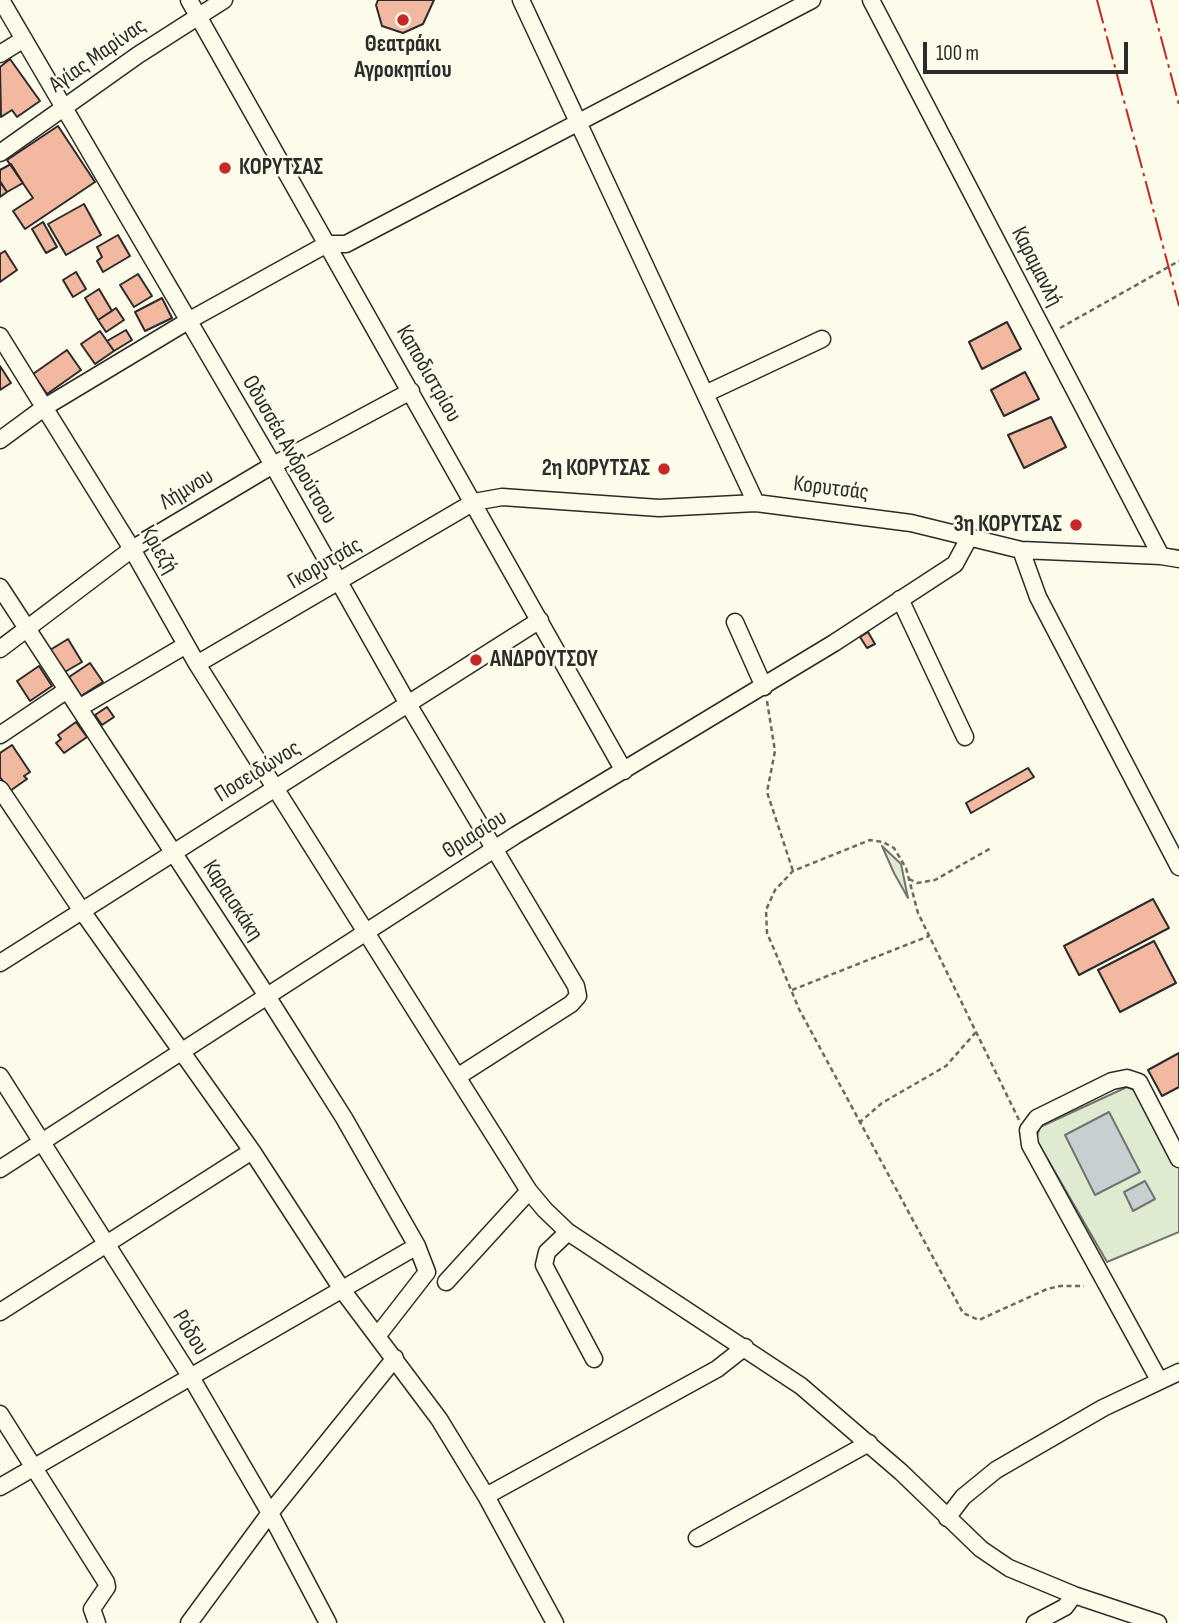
<!DOCTYPE html>
<meta charset="utf-8">
<style>
body{margin:0}
#map{position:relative;width:1179px;height:1623px;overflow:hidden;background:#fdfbea;font-family:"Sofia Sans Condensed",sans-serif}
canvas{display:block}
.scale{position:absolute;left:923px;top:42px;width:205px;height:32px;box-sizing:border-box;border:4px solid #2b2b2b;border-top:0;padding-left:9px;font-size:21px;line-height:24px;white-space:nowrap;color:#2b2b2b;-webkit-text-stroke:5px #fdfbea;paint-order:stroke}
</style>
<div id="map">
<canvas width="1179" height="1623"></canvas>
<div class="scale">100 m</div>
</div>
<script>
const g = document.querySelector('canvas').getContext('2d');
g.lineJoin = 'round';
function fillPath(path, color) { g.fillStyle = color; g.fill(path, 'evenodd'); }
const shape = rows => new Path2D(rows.map(r => 'M' + r).join(''));
function strokePath(path, color, width, dash) { g.strokeStyle = color; g.lineWidth = width; g.lineCap = dash ? 'butt' : 'round'; g.setLineDash(dash || []); g.stroke(path); }
function label(font, color, halo, rows, align = 'center') {
  g.font = font + ' "Sofia Sans Condensed",sans-serif'; g.lineWidth = 5; g.setLineDash([]); g.textBaseline = 'middle'; g.strokeStyle = halo; g.fillStyle = color; for (const [text, x, y, turn = 0] of rows) {
    g.save(); g.translate(x, y); g.rotate((+turn || 0) * Math.PI / 180); g.textAlign = isNaN(turn) ? turn : align; if (halo) g.strokeText(text, 0, 0); g.fillText(text, 0, 0); g.restore();
  }
}
const green = shape([
 [882,846,901,864,908,898,894,873,882,846],
 [1127,1087,1139,1092,1179,1167,1179,1232,1107,1262,1036,1139,1040,1127,1127,1087]
]);
const water = shape([
 [1109,1112,1140,1172,1095,1195,1065,1135,1109,1112],
 [1145,1181,1155,1199,1133,1211,1124,1192,1145,1181]
]);
const building = shape([
 [378,0,434,0,423,24,403,33,382,26,376,5,378,0],
 [10,59,40,101,17,117,12,110,1,117,0,67,10,59],
 [58,126,95,182,25,229,13,211,33,198,7,160,58,126],
 [11,164,23,183,7,192,0,181,0,170,11,164],
 [0,182,7,192,0,197,0,182],
 [84,204,101,235,66,255,48,224,84,204],
 [43,222,57,247,46,253,32,229,43,222],
 [118,235,130,256,103,272,97,261,102,257,97,247,118,235],
 [5,251,17,270,0,282,0,254,5,251],
 [76,272,86,289,73,297,63,280,76,272],
 [138,274,152,296,134,307,120,285,138,274],
 [99,289,112,311,98,320,85,298,99,289],
 [162,298,172,318,145,331,135,312,162,298],
 [116,308,124,320,106,332,98,320,116,308],
 [1007,322,1021,349,982,369,969,342,1007,322],
 [126,330,132,340,114,351,107,341,126,330],
 [100,331,114,351,95,364,81,344,100,331],
 [67,350,81,370,47,394,33,374,67,350],
 [0,366,11,383,0,390,0,366],
 [1025,372,1039,399,1004,416,991,390,1025,372],
 [1051,417,1066,447,1024,468,1008,435,1051,417],
 [868,632,875,644,867,648,860,637,868,632],
 [68,639,82,662,63,673,50,650,68,639],
 [90,663,103,682,81,696,69,677,90,663],
 [39,666,52,686,30,701,17,681,39,666],
 [107,707,114,717,102,725,95,715,107,707],
 [76,722,87,737,64,753,56,743,61,739,58,735,76,722],
 [12,745,30,772,24,776,27,779,10,791,0,777,0,753,12,745],
 [1028,768,1034,777,971,813,966,803,1028,768],
 [1153,899,1169,928,1079,975,1064,946,1153,899],
 [1154,941,1176,983,1120,1012,1098,970,1154,941],
 [1179,1053,1179,1087,1162,1096,1148,1070,1179,1053]
]);
const path = shape([
 [1060,328,1179,261],
 [767,701,775,751,767,792,793,871],
 [909,879,917,883,935,880,991,848],
 [792,990,929,936],
 [1019,1120,918,913,906,868,894,848,883,842,870,840,793,871,775,890,766,910,767,933,774,949,799,1009,963,1313,979,1320,1047,1289,1060,1286,1084,1286],
 [859,1123,882,1103,946,1066,976,1032]
]);
const minor = shape([
 [1,0,273,465,408,704,576,986,578,996,571,1004,457,1077],
 [189,0,624,771],
 [521,0,756,503],
 [871,0,1161,556],
 [0,54,24,39],
 [0,153,138,55,224,0],
 [0,336,132,549,197,664,529,1191,545,1210,568,1232,801,1386,901,1472,981,1549,1009,1568,1074,1595,1158,1623],
 [707,393,822,339],
 [0,440,45,407,188,321,327,244,346,244,812,0],
 [1021,550,1038,597,1179,867],
 [0,587,267,996,344,1118,417,1246,427,1272,378,1335],
 [900,599,965,737],
 [735,622,764,687],
 [0,649,132,549,273,465,411,391],
 [197,664,474,502,502,497,659,508,756,503,911,523,1021,550,1161,556,1179,559],
 [79,708,186,645],
 [0,735,67,690],
 [0,789,82,911,252,1151,343,1291,439,1419,486,1496,555,1623],
 [0,963,540,620],
 [0,1076,192,1379,270,1513,328,1623],
 [0,1169,516,835,834,643,955,564,969,538],
 [568,1232,547,1252,544,1265,594,1359],
 [446,1282,529,1191],
 [0,1312,252,1151],
 [1159,1380,1030,1145,1028,1130,1037,1118,1112,1081,1127,1078,1139,1082,1179,1159],
 [0,1414,106,1582,107,1587,92,1609,97,1623],
 [0,1487,417,1246],
 [486,1496,717,1369,745,1347],
 [947,1518,963,1497,996,1470,1103,1408,1179,1372],
 [697,1538,869,1443],
 [189,1623,270,1513,395,1358],
 [1035,1623,1065,1607,1074,1595]
]);
const power = shape([
 [1097,0,1179,306],
 [1151,0,1179,105]
]);
const markers = [
 [403,20,7,"#c62828"],
 [225,168,7,"#c62828"],
 [664,469,7,"#c62828"],
 [1076,525,7,"#c62828"],
 [476,660,7,"#c62828"]
];
const poiNames = [
 ["Θεατράκι",403,45,"center"],
 ["Αγροκηπίου",403,71,"center"],
 ["ΚΟΡΥΤΣΑΣ",239,168],
 ["2η ΚΟΡΥΤΣΑΣ",650,469,"right"],
 ["3η ΚΟΡΥΤΣΑΣ",1062,525,"right"],
 ["ΑΝΔΡΟΥΤΣΟΥ",490,660]
];
const streetNames = [
 ["Αγίας Μαρίνας",98,56,-35],
 ["Καραμανλή",1036,267,63],
 ["Καποδιστρίου",428,374,60],
 ["Οδυσσέα Ανδρούτσου",289,450,60],
 ["Κορυτσάς",831,489,7],
 ["Λήμνου",187,490,-31],
 ["Κριεζή",158,550,60],
 ["Γκορυτσάς",325,564,-30],
 ["Ποσειδώνος",258,772,-32],
 ["Θριασίου",475,835,-32],
 ["Καραισκάκη",232,901,57],
 ["Ρόδου",190,1333,58]
];
fillPath(green, '#deebd1');
strokePath(green, '#74746e', 2);
fillPath(water, '#c7d0d0');
strokePath(water, '#74746e', 2);
fillPath(building, '#f2b8a0');
strokePath(building, '#2b2b2b', 2);
strokePath(minor, '#2b2b2b', 19);
strokePath(path, '#6a6964', 2.5, [5, 3.5]);
strokePath(minor, '#fdfbea', 16);
strokePath(power, '#c62828', 2, [24, 5, 3.5, 5]);
for (const [x, y, r, color] of markers) { const dot = new Path2D(); dot.arc(x, y, r, 0, 2 * Math.PI); g.fillStyle = color; g.fill(dot); strokePath(dot, '#fdfbea', 2.5); }
label('bold 23px', '#2b2b2b', '#fdfbea', poiNames, 'left');
label('23px', '#2b2b2b', '#fdfbea', streetNames);
</script>
